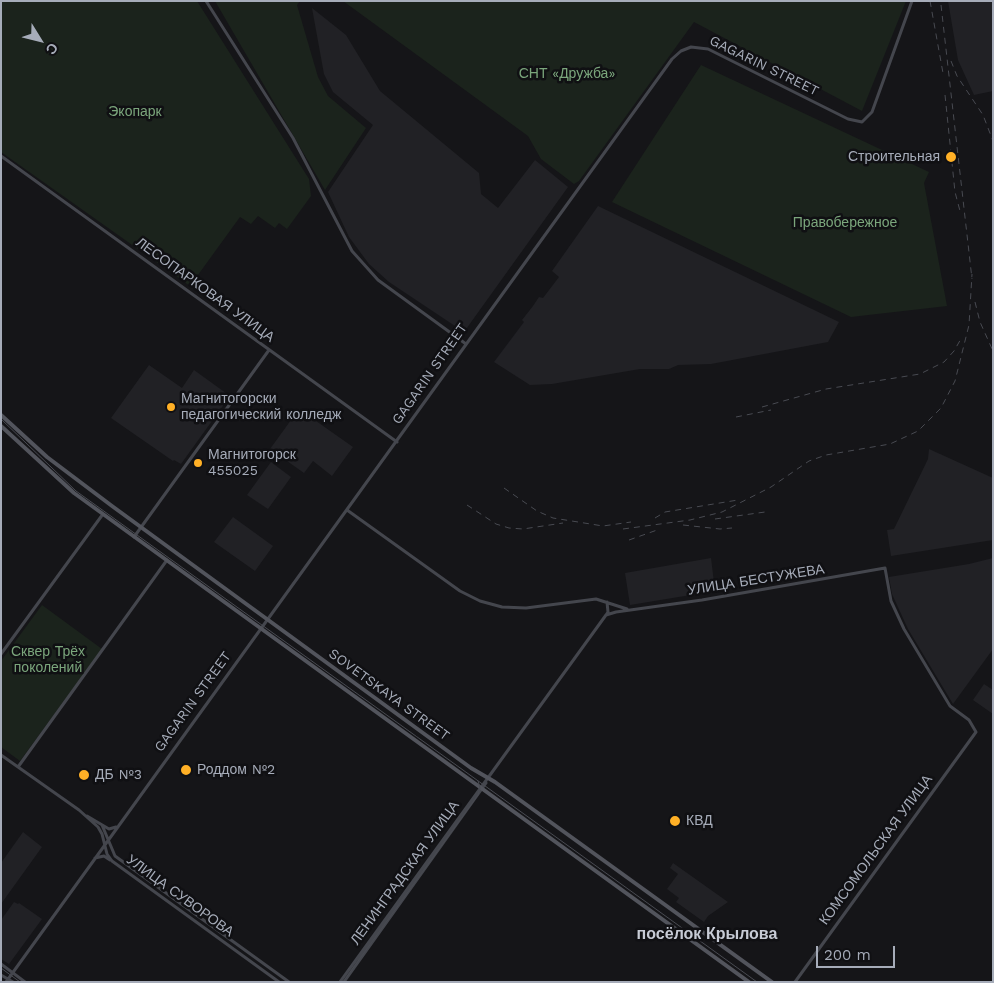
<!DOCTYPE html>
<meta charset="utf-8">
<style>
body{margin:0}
#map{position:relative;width:994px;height:983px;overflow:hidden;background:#151518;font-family:"Work Sans",sans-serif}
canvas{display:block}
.frame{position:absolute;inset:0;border:2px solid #a6acb9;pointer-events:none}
.north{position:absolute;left:15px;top:15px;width:50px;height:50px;-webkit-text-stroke:4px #101013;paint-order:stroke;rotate:126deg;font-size:14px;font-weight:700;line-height:20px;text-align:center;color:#a6acb9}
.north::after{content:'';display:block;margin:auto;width:18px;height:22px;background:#a6acb9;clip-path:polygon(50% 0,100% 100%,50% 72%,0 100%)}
.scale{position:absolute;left:816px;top:946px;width:79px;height:22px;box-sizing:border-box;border:2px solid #a6acb9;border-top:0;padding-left:6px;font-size:15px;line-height:18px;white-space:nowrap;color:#a6acb9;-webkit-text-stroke:4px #101013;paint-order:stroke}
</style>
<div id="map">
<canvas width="994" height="983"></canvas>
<div class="frame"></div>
<div class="north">С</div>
<div class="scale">200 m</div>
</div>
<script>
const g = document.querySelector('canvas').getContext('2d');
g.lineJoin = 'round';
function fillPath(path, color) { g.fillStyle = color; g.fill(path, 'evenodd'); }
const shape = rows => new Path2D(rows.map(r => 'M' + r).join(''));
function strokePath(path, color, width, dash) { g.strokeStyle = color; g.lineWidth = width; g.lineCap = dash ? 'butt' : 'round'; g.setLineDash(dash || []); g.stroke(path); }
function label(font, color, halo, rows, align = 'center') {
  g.font = font + ' "Work Sans",sans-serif'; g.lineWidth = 5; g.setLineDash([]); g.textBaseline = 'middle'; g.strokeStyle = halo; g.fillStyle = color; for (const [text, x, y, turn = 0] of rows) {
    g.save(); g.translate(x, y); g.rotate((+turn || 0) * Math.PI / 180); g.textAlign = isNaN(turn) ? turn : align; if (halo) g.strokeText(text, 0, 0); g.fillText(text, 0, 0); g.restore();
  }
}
const built = shape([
 [948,1,993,1,993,91,974,95,958,60],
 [312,8,346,35,380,91,479,173,481,194,498,208,535,160,568,187,464,332,389,282,369,264,349,237,328,192,373,125,333,92,324,74],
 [598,206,839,322,828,342,711,364,678,365,669,369,640,369,552,384,530,385,494,362,524,322,522,320,533,306,539,297,543,298,559,277,552,271],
 [149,365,182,388,194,370,230,396,181,464,174,460,173,461,111,418],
 [299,409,353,447,332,476,313,461,304,473,270,449],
 [929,449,993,478,993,540,891,556,887,530,894,529,928,459],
 [271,462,291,477,268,509,247,495],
 [233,517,273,546,255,571,214,542],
 [711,558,715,591,630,605,625,573],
 [993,558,993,649,953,704,908,629,892,594,889,577,969,564],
 [984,684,993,690,993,714,973,700],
 [23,832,42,847,1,904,1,863],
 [673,863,728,902,708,916,704,922,676,902,679,898,667,889,678,874,670,868],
 [14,902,18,904,19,903,42,919,9,964,1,959,1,920]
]);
const green = shape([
 [1,1,197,1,309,179,311,196,287,229,279,223,275,228,258,216,251,224,240,217,190,286,1,152],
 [215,1,300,1,297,5,318,77,328,96,366,128,325,190],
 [343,1,906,1,862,111,694,22,579,181,574,184,541,159,528,136],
 [701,65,929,172,924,183,947,306,851,317,612,202],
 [42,605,102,649,20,761,1,747,1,661]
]);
const secondary = shape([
 [206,1,293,138,352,251,378,280,466,344],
 [1,156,397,442],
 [347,510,460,591,480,601,502,607,526,608,596,599,627,609],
 [134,537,269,350],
 [606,615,608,612,607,602],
 [1,654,103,514],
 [1,755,79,810,98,827,102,834,107,854,112,861,279,982],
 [18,767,167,560],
 [87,816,109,829,116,827],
 [102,825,115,856,289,982],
 [95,858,104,856,110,860],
 [1,964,25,982],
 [1,975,13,982],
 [6,982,672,59,681,51,691,47,708,49,848,119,862,122,872,112,912,1],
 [340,982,606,615,616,612,702,600,885,568,891,601,904,629,950,706,969,720,976,732,795,982],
 [344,982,486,783]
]);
const primary = shape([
 [1,415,47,457,112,506,471,768,495,782,772,982],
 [1,426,74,493,749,982]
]);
const tram = shape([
 [1,419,76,491,757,982],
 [1,968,20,982],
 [343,982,478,795,480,788,478,781]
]);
const rail = shape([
 [930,1,943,73],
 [941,5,972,279],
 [951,61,957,76,983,115,993,141],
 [945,95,955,192,960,211],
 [975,302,980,322,993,351],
 [762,407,826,389,920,374,944,362,954,351,962,337],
 [736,417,771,410],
 [504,488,537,511,553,518,603,526,631,522],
 [467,505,496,524,509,528,523,529,563,523],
 [655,518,665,512,738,500],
 [715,519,765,512],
 [683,525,720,529,732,528],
 [623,529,690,520,722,512,771,487,809,461,826,455,890,444,918,431,941,408,955,381,969,325,972,274],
 [629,540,660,529]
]);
const markers = [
 [951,157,6,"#ffb026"],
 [171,407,5,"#ffb026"],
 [198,463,5,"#ffb026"],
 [186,770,6,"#ffb026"],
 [84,775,6,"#ffb026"],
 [675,821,6,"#ffb026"]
];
const streetNames = [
 ["GAGARIN STREET",764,66,26],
 ["ЛЕСОПАРКОВАЯ УЛИЦА",205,290,36],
 ["GAGARIN STREET",430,374,-55],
 ["УЛИЦА БЕСТУЖЕВА",756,580,-9],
 ["SOVETSKAYA STREET",389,695,36],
 ["GAGARIN STREET",193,702,-54],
 ["КОМСОМОЛЬСКАЯ УЛИЦА",876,850,-54],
 ["ЛЕНИНГРАДСКАЯ УЛИЦА",405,873,-54],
 ["УЛИЦА СУВОРОВА",180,896,36]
];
const parkNames = [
 ["СНТ «Дружба»",567,74],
 ["Экопарк",135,112],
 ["Правобережное",845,223],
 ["Сквер Трёх",48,652],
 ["поколений",48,668]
];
const poiNames = [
 ["Строительная",940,157,"right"],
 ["Магнитогорски",181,399],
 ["педагогический колледж",181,415],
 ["Магнитогорск",208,455],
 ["455025",208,471],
 ["Роддом №2",197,770],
 ["ДБ №3",95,775],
 ["КВД",686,821]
];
const quarterNames = [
 ["посёлок Крылова",707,934]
];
fillPath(built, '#212125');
fillPath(green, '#1b231c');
strokePath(secondary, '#44464d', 3);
strokePath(primary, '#52545c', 4);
strokePath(tram, '#494b52', 1);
strokePath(rail, '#494b52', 1, [6, 5]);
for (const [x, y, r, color] of markers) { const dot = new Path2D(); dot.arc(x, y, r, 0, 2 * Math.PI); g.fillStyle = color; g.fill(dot); strokePath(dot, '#101013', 2); }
label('14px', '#a6acb9', '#101013', streetNames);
label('14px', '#7ba67c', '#101013', parkNames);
label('14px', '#a6acb9', '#101013', poiNames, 'left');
label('bold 16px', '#c7cbd5', '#101013', quarterNames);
</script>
